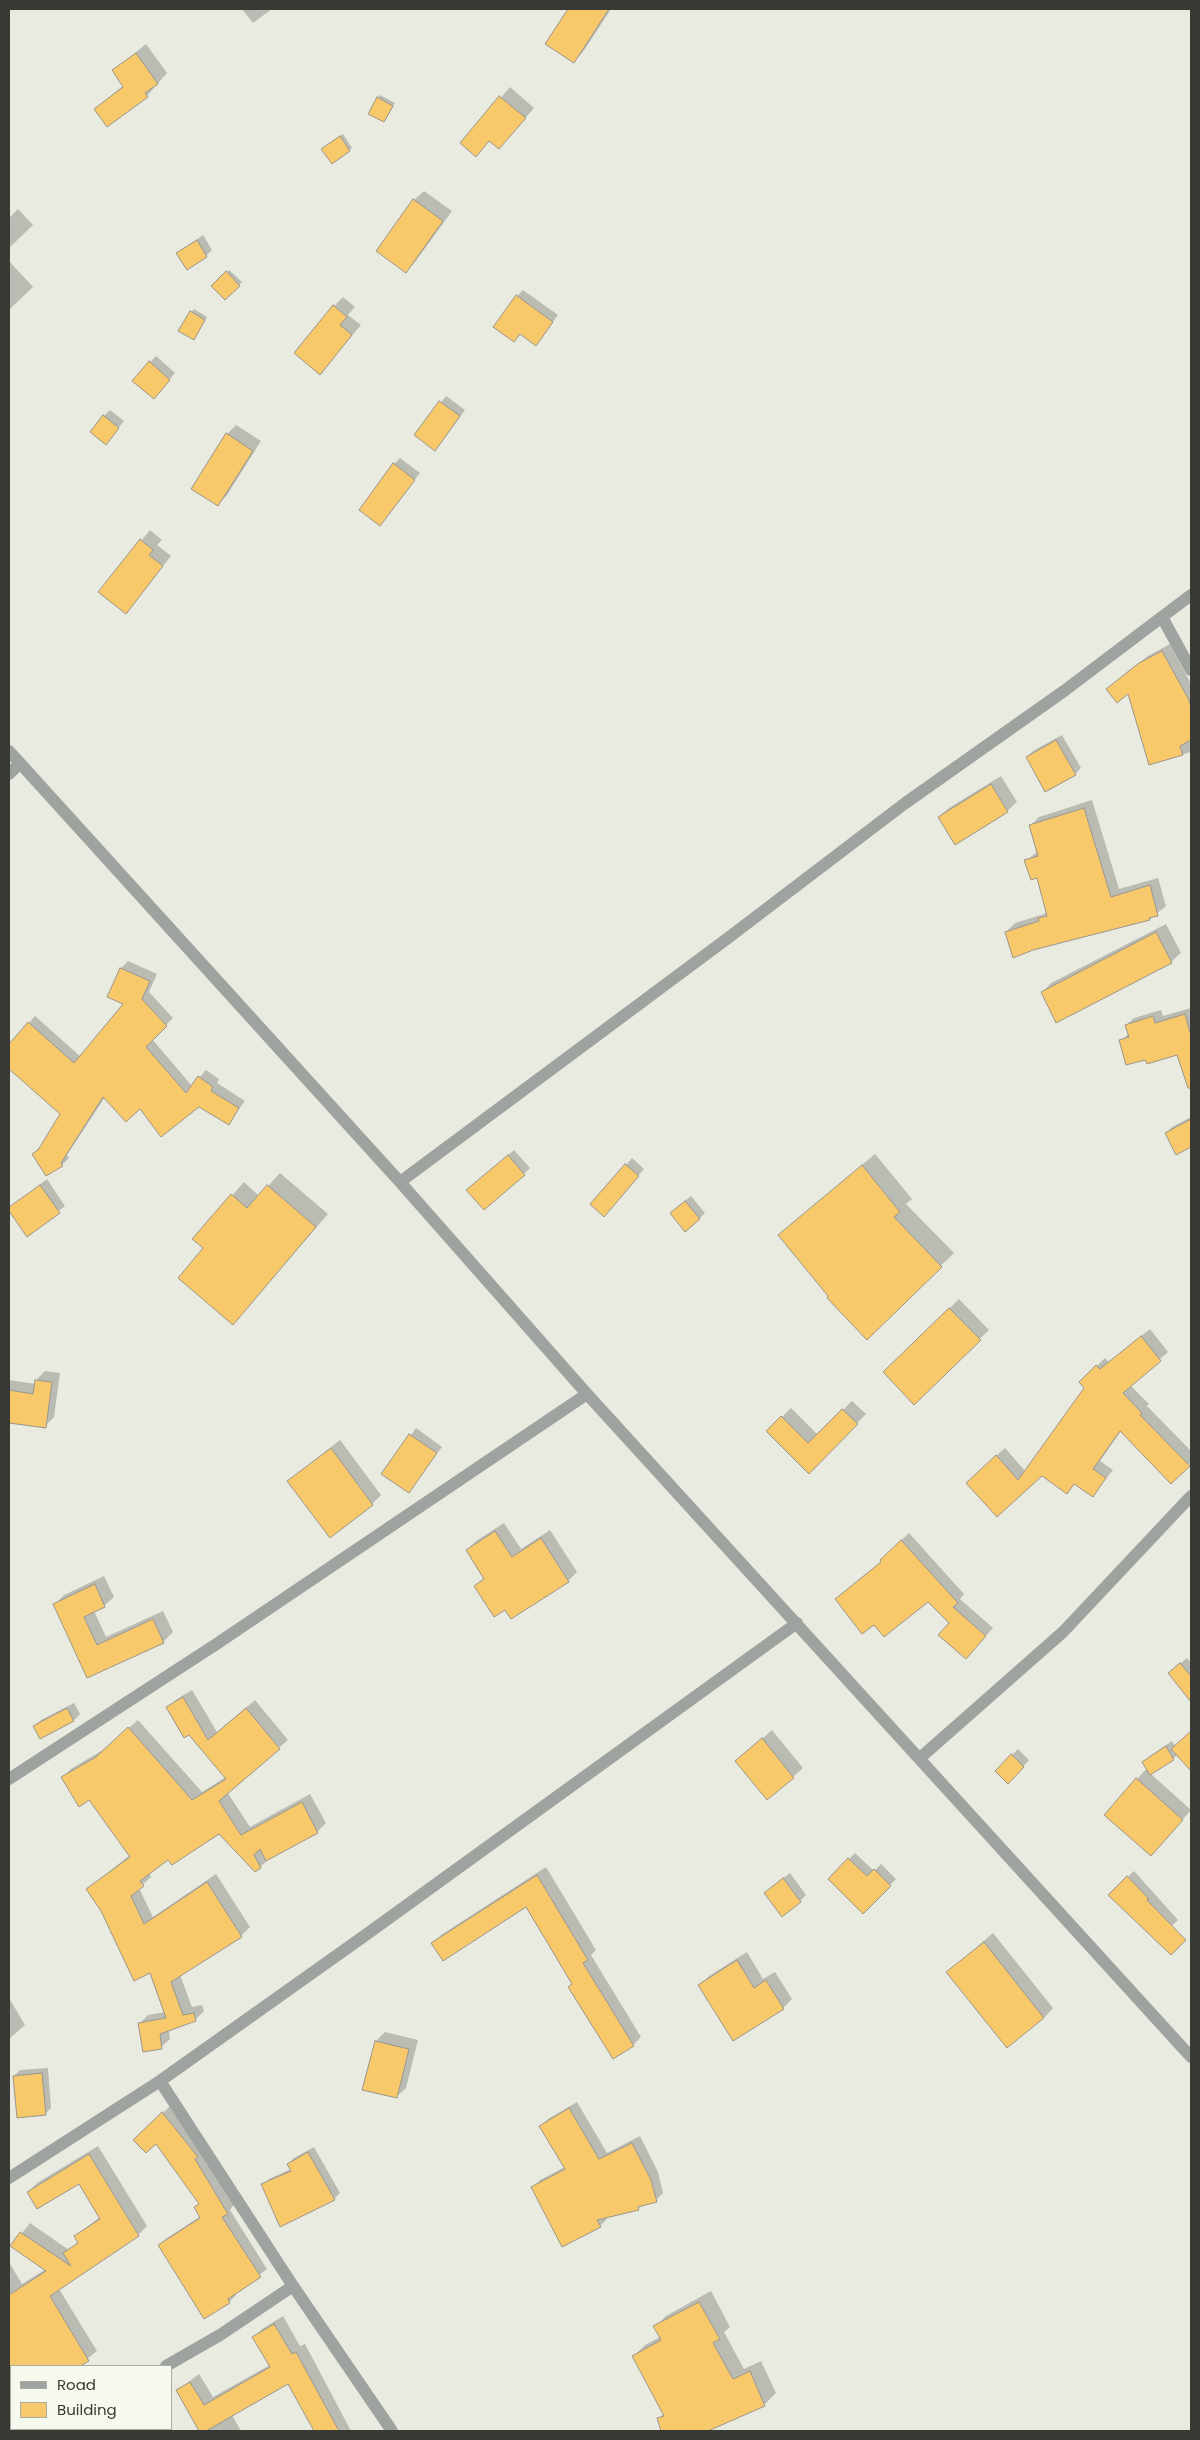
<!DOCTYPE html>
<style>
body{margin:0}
#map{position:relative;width:1200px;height:2440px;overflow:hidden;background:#e9ebe0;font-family:Poppins,sans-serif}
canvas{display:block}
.frame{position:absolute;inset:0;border:10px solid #383934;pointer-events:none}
.legend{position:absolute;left:10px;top:2365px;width:162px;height:65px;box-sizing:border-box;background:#f6f9ed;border:1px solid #aaaca3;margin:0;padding:6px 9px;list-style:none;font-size:15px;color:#383934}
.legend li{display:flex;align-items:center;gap:10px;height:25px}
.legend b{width:25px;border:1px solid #aaaca3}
</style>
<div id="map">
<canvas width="1200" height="2440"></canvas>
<div class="frame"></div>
<ul class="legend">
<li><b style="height:6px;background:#9fa3a0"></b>Road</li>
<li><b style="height:14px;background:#f8c96b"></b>Building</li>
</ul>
</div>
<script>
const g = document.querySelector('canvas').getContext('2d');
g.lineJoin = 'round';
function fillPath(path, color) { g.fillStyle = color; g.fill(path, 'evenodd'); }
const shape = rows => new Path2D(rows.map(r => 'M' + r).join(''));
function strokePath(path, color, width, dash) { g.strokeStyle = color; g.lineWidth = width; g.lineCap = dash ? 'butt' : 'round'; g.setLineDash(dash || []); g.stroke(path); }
const shadow = shape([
 [242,9,272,9,253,23],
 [570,9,611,9,583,52,574,61,547,44],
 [146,44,167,73,147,96,107,125,95,109,124,85,113,71],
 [510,87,534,108,499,148,490,140,476,155,462,143],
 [380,95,395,103,384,121,378,98],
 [343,134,352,148,350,150,325,146],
 [424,191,452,211,415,262,406,271,414,200],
 [18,209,33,225,9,248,9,218],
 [203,235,212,250,206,256,178,253],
 [9,261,33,287,9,310],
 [229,270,242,282,225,299,213,286],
 [523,290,558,315,541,338,521,334,514,341,517,296],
 [343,297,355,307,348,315,361,325,320,373,334,306],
 [194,309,207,317,196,336,191,312],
 [156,356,175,373,160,391,150,362],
 [446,396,465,410,441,443,416,434],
 [110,410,124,421,106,443,104,416],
 [236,425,261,441,227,495,218,504,227,434],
 [400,458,420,473,380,524,394,464],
 [150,530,162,540,157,545,171,556,126,612,100,592],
 [1170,644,1191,684,1191,752,1149,764,1129,692,1115,682,1148,656],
 [1062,735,1081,768,1075,774,1027,757,1033,751],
 [1001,776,1017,802,1007,811,939,817,949,808],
 [1092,800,1119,889,1158,878,1166,906,1150,919,1006,932,1015,923,1044,914,1047,911,1038,877,1026,861,1038,851,1030,826,1039,817],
 [1166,924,1181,953,1171,962,1042,993,1051,983],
 [128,961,157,974,149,992,173,1018,152,1039,192,1086,206,1070,219,1079,217,1083,245,1101,228,1123,199,1105,105,1097,67,1155,69,1158,62,1165,33,1154,41,1146,62,1114,9,1067,9,1046,35,1016,81,1057,125,1004,109,997,121,968],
 [1191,1008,1191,1067,1183,1070,1178,1053,1146,1058,1121,1041,1129,1033,1126,1025,1134,1018,1161,1010,1163,1016],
 [1191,1117,1191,1145,1177,1153,1166,1133,1172,1127],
 [514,1150,530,1168,524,1174,474,1184],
 [875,1154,912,1199,906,1204,954,1253,867,1338,780,1235],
 [632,1158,644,1169,610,1209,592,1204],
 [280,1173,328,1214,233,1323,205,1248,194,1239,244,1182,259,1196],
 [47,1179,65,1206,27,1235,9,1208],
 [691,1196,705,1213,699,1219,677,1207],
 [959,1299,989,1330,914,1403,885,1372],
 [1150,1329,1168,1352,1130,1385,1149,1404,1147,1406,1191,1451,1191,1462,1171,1482,1121,1431,1100,1461,1113,1470,1093,1495,1075,1483,1067,1492,1041,1474,997,1515,975,1475,1005,1448,1026,1472,1086,1387,1080,1382,1105,1358,1109,1362],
 [45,1371,60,1373,54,1417,45,1426,9,1422,9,1380,36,1384,36,1380],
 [852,1401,866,1414,809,1472,768,1431,791,1408,818,1435],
 [416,1428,442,1447,409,1491,383,1473],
 [340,1440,381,1495,372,1504,289,1481],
 [504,1523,521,1549,550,1530,577,1572,568,1581,506,1609,476,1586,484,1577,467,1550,476,1541],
 [909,1533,964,1594,960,1599,993,1628,973,1650,928,1600,881,1560],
 [104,1576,114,1597,104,1606,94,1611,106,1637,163,1611,173,1632,163,1642,87,1677,55,1604,64,1595],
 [1187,1658,1191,1663,1191,1700,1169,1673],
 [192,1690,217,1732,255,1700,288,1740,227,1792,250,1827,310,1794,326,1823,317,1832,270,1858,256,1871,219,1832,169,1858,149,1873,151,1877,139,1888,153,1917,216,1874,250,1927,241,1936,180,1975,192,2007,202,2005,204,2011,195,2020,169,2030,170,2039,161,2047,139,2024,148,2015,165,2012,150,1972,87,1889,130,1855,89,1799,63,1777,71,1769,106,1748,138,1720,202,1792,226,1777,168,1707,177,1699],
 [74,1703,80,1714,74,1720,41,1737,35,1726,41,1720],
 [772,1730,803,1768,793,1777,737,1761],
 [1191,1732,1191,1754,1184,1761,1178,1755,1151,1774,1191,1810,1151,1855,1106,1814,1147,1768,1144,1762,1150,1756,1172,1741,1176,1747],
 [1018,1749,1029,1760,1008,1782,996,1771],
 [855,1853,874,1871,881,1864,896,1879,863,1912,830,1879],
 [546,1867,596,1950,591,1955,641,2037,633,2045,573,1984,526,1905,433,1944,441,1935],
 [1134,1871,1178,1920,1157,1940,1109,1895],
 [790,1873,806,1895,800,1901,771,1887],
 [993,1933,1053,2008,1044,2018,948,1972],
 [747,1952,763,1979,775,1972,792,1999,783,2008,700,1985,709,1976],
 [9,1998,25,2025,9,2039],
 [385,2032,418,2040,406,2088,396,2097,376,2041],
 [48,2068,51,2108,45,2114,14,2076,20,2070],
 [577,2102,607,2153,640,2136,658,2172,663,2193,656,2200,643,2204,638,2209,606,2217,607,2219,600,2226,533,2187,540,2180,565,2167,541,2126,548,2119],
 [170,2106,234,2205,230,2210,267,2269,235,2293,236,2295,229,2302,159,2245,167,2238,201,2216,196,2207,200,2203,156,2142,135,2140],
 [98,2146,147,2226,138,2235,59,2289,97,2351,78,2366,11,2366,11,2403,9,2405,9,2262,22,2284,46,2269,12,2246,30,2223,69,2250,79,2242,75,2236,100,2217,79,2183,28,2192,37,2183],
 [314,2147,340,2193,334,2199,263,2185,269,2179,291,2169,288,2164,294,2158],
 [711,2291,730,2327,724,2332,744,2369,761,2361,776,2393,765,2404,716,2426,701,2431,663,2431,659,2418,664,2413,634,2356,645,2345,660,2337,655,2327,666,2316],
 [283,2316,300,2346,305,2344,351,2431,315,2431,289,2383,232,2415,241,2431,202,2431,178,2390,199,2374,213,2397,270,2365,254,2337,262,2329]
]);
const building = shape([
 [568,9,609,9,574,63,545,44,568,9],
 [136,53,158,84,145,93,148,97,107,127,94,109,123,87,112,70,136,53],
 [499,96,526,118,499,149,489,141,476,157,460,143,499,96],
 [377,97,393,106,384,122,368,114,377,97],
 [340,136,350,151,332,164,321,149,340,136],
 [413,199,443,221,406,273,376,251,413,199],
 [197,240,207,257,187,270,176,253,197,240],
 [226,271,240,286,225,300,211,286,226,271],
 [516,295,553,322,536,346,520,334,514,342,493,327,516,295],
 [333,305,347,317,340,325,352,335,320,375,294,353,333,305],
 [190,311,205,320,194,340,178,331,190,311],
 [149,361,170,380,154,399,132,381,149,361],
 [439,401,460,416,435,451,414,435,439,401],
 [103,415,119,428,106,445,90,432,103,415],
 [226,433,253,451,218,506,191,489,226,433],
 [393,463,415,480,380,526,359,510,393,463],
 [140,539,153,550,149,555,163,566,126,614,98,592,140,539],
 [1162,651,1189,700,1191,708,1191,740,1180,746,1183,755,1149,765,1128,694,1117,703,1106,689,1139,663,1162,651],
 [1056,740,1076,775,1045,792,1026,757,1056,740],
 [991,784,1008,812,955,845,938,817,991,784],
 [1084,808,1111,897,1150,885,1158,916,1149,918,1150,920,1033,950,1013,958,1005,932,1039,921,1038,918,1047,916,1037,878,1031,880,1024,860,1038,856,1029,825,1084,808],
 [1156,932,1172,963,1056,1023,1041,992,1156,932],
 [120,968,150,981,142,999,167,1026,146,1047,186,1093,198,1076,213,1087,211,1091,239,1108,229,1125,199,1107,161,1137,140,1109,126,1122,103,1097,61,1163,63,1166,46,1176,32,1154,38,1150,60,1114,9,1069,9,1044,28,1022,74,1063,123,1004,107,997,120,968],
 [1185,1014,1191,1036,1191,1088,1188,1088,1177,1055,1147,1064,1145,1060,1126,1065,1119,1040,1129,1037,1125,1025,1153,1016,1155,1023,1185,1014],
 [1191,1119,1191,1147,1176,1155,1165,1133,1191,1119],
 [508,1155,525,1175,484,1210,466,1190,508,1155],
 [625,1164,639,1176,604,1217,590,1204,625,1164],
 [862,1165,900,1212,894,1217,942,1267,867,1340,827,1298,828,1296,778,1235,862,1165],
 [40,1185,60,1213,27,1237,9,1211,9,1207,40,1185],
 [267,1185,316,1227,233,1325,178,1278,203,1248,192,1239,231,1194,247,1208,267,1185],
 [685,1201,700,1219,685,1232,670,1213,685,1201],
 [949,1308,981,1340,914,1405,883,1372,949,1308],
 [1141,1336,1161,1361,1123,1393,1142,1413,1140,1415,1190,1466,1171,1484,1120,1431,1093,1469,1106,1478,1093,1497,1074,1484,1067,1494,1042,1476,997,1517,966,1483,996,1455,1018,1480,1084,1388,1079,1382,1096,1365,1100,1369,1141,1336],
 [35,1380,52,1382,46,1428,9,1423,9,1390,33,1394,35,1380],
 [842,1409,858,1424,809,1474,766,1431,781,1416,808,1443,842,1409],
 [409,1434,437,1453,409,1493,381,1474,409,1434],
 [331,1448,373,1505,330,1538,287,1481,331,1448],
 [495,1531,512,1557,541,1538,569,1582,511,1619,505,1610,494,1617,474,1586,484,1579,466,1550,495,1531],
 [901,1540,958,1603,953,1607,986,1636,966,1659,938,1635,949,1623,928,1602,884,1637,874,1625,862,1634,835,1599,881,1562,880,1560,901,1540],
 [95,1584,105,1607,84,1617,97,1645,153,1619,164,1643,87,1678,53,1604,95,1584],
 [1180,1663,1191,1676,1191,1702,1168,1673,1180,1663],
 [183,1697,208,1740,246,1708,280,1749,219,1801,241,1835,302,1802,318,1833,266,1861,260,1849,254,1855,261,1868,255,1872,219,1834,172,1865,168,1860,140,1881,144,1886,131,1896,144,1924,207,1882,242,1937,171,1982,183,2015,194,2013,196,2021,160,2034,162,2049,143,2052,138,2023,166,2018,150,1973,134,1981,101,1911,86,1889,130,1857,89,1800,79,1807,61,1777,96,1757,128,1727,192,1800,226,1779,189,1735,184,1738,166,1707,183,1697],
 [67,1708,74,1721,40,1739,33,1726,67,1708],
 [1191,1731,1191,1771,1171,1749,1191,1731],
 [762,1738,794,1778,767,1800,735,1761,762,1738],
 [1166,1746,1174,1760,1150,1775,1142,1762,1166,1746],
 [1011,1754,1024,1767,1008,1784,995,1771,1011,1754],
 [1136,1778,1183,1820,1151,1856,1104,1815,1136,1778],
 [848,1858,867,1876,874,1869,891,1886,863,1914,828,1879,848,1858],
 [537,1875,588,1960,583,1963,634,2046,613,2059,568,1987,572,1984,526,1907,443,1961,431,1943,537,1875],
 [1127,1876,1149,1899,1147,1900,1186,1940,1171,1955,1108,1895,1127,1876],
 [783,1878,801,1902,782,1917,764,1893,783,1878],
 [984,1942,1044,2018,1007,2048,946,1972,984,1942],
 [737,1960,754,1988,766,1980,784,2009,733,2041,698,1985,737,1960],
 [375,2041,409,2049,397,2098,362,2090,375,2041],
 [42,2073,46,2115,17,2118,13,2076,42,2073],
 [569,2108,599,2159,632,2143,651,2180,657,2202,638,2207,639,2210,597,2220,601,2227,562,2247,531,2187,565,2169,539,2126,569,2108],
 [162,2112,198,2157,195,2159,228,2214,222,2217,261,2277,228,2299,230,2303,204,2319,158,2245,200,2218,194,2207,199,2204,156,2144,146,2153,133,2140,162,2112],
 [308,2152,335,2200,280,2227,261,2184,291,2171,287,2164,308,2152],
 [89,2154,139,2236,50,2296,89,2361,80,2366,9,2366,9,2295,46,2271,10,2246,20,2232,71,2266,63,2253,78,2243,74,2236,100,2219,79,2184,37,2209,27,2192,89,2154],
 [699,2302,720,2339,713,2343,733,2379,750,2371,765,2406,708,2431,661,2431,657,2418,664,2416,632,2356,661,2340,653,2326,699,2302],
 [274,2324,292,2354,296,2352,339,2431,314,2431,288,2384,206,2431,199,2431,176,2390,190,2382,204,2405,270,2367,252,2337,274,2324]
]);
const minor = shape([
 [1162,617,1191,670],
 [9,751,400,1182,587,1394,1191,2057],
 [9,774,20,763],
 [400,1182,728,938,904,804,1064,691,1191,595],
 [920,1758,1063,1632,1191,1496],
 [9,1779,218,1643,587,1394],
 [160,2081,293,2286,392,2431],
 [9,2178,160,2081,367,1934,797,1623],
 [166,2366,220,2335,293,2286],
 [157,2429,158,2431],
 [86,2431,91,2429]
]);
fillPath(shadow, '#0003');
fillPath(building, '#f8c96b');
strokePath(building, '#9a958c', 1);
strokePath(minor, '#9fa3a0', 12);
</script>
